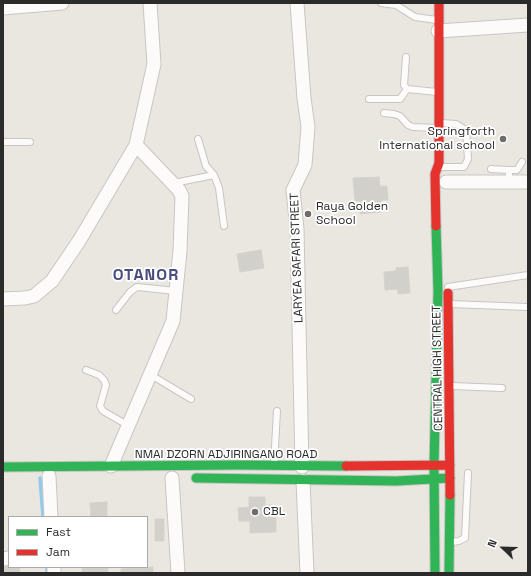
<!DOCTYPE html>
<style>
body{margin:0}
#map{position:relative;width:531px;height:576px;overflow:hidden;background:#eae7e0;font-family:"Space Grotesk",sans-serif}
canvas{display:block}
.frame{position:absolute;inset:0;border:4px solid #2b2b2b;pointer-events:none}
.legend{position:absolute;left:8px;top:516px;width:140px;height:52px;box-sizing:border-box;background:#fff;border:1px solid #aaa;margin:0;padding:5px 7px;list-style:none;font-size:12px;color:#2b2b2b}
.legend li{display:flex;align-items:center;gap:8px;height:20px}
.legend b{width:20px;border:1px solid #aaa}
.north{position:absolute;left:483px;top:528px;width:40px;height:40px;-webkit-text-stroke:3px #fff;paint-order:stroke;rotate:293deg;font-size:11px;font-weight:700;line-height:16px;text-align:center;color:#2b2b2b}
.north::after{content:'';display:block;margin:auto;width:14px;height:18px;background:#2b2b2b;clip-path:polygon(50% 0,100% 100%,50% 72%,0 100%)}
</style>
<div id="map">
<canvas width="531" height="576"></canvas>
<div class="frame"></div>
<ul class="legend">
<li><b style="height:5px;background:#30b455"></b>Fast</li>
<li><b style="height:5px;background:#e5322d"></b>Jam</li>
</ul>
<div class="north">N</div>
</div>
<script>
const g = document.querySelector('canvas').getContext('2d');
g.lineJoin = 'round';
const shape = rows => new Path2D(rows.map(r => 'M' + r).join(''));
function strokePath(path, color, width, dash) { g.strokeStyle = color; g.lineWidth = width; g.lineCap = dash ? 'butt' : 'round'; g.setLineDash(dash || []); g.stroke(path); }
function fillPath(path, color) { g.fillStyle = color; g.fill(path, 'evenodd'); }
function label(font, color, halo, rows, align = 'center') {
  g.font = font + ' "Space Grotesk",sans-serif'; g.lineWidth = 3.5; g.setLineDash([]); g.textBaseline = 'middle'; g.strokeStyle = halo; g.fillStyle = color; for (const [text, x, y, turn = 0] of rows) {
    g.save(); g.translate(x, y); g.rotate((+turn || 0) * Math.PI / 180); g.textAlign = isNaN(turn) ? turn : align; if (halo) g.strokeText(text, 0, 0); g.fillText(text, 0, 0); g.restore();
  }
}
const stream = shape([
 [40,478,43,517],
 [47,567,47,573]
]);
const building = shape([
 [379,177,380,186,387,186,388,200,381,200,381,212,360,214,359,201,355,201,353,178,379,177],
 [261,250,264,268,240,272,237,254,261,250],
 [408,267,410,293,398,294,397,289,385,290,384,272,396,271,396,268,408,267],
 [249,497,265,497,265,505,272,505,272,517,276,517,276,532,250,533,250,521,239,521,238,508,249,507,249,497],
 [107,502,107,517,91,517,90,503,107,502],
 [155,519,164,519,164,541,155,541,155,519],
 [9,566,19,567,20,573,3,573,3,567,9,566],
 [82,567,108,567,108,573,82,573,82,567],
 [153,567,153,573,121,573,121,569,153,567]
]);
const lane = shape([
 [381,3,396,5,415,17,437,20],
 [406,57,404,85,407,89,437,92],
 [369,99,400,99,407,89],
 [384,113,394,114,400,116,408,125,413,127,437,128],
 [3,142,30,142],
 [441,167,464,167,468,159,466,130,456,124,441,123],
 [491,169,509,170,509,182],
 [509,170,517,170,522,162],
 [214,175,219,188,224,226],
 [174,183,214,175,206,166,198,139],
 [448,287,528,275],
 [450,304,528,307],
 [116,310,130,292,137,287,176,291],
 [86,370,99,375,104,380,106,385,100,406,103,411,129,426],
 [151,375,191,399],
 [452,386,502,388],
 [274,465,277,411],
 [451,542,459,541,465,538,468,473]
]);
const street = shape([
 [297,3,304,98,308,127,305,165,293,190,297,229,302,467],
 [3,8,62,3],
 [438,31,528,25],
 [446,182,528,182],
 [3,299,25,298,34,296,52,281,79,241,136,145,154,64,150,3],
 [111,466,173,321,180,251,182,196,179,190,136,145],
 [49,476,51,517],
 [172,478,178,573],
 [303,481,307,573],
 [3,559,9,558],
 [54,567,54,573]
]);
const fast = shape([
 [3,467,237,465,346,466],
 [196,478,396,481,450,478],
 [435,573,434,465,438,291,436,226],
 [449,573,450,495]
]);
const jam = shape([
 [436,226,435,174,439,163,439,3],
 [448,293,450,495],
 [346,466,450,465]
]);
const markers = [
 [503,139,4,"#6e6d6a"],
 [308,214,4,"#6e6d6a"],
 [255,512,4,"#6e6d6a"]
];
const poiNames = [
 ["Springforth",495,132,"right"],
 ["International school",495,146,"right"],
 ["Raya Golden",316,207],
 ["School",316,221],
 ["CBL",263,512]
];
const streetNames = [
 ["LARYEA SAFARI STREET",297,258,-92],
 ["CENTRAL HIGH STREET",438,368,-91],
 ["NMAI DZORN ADJIRINGANO ROAD",226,455]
];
const districtNames = [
 ["OTANOR",146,276]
];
strokePath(stream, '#92caed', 3.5);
fillPath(building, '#d2d0cb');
strokePath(building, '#d5d2cc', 1);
strokePath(lane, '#c7c6c5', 8);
strokePath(street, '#c7c6c5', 15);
strokePath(fast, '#c7c6c5', 11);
strokePath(jam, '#c7c6c5', 11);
strokePath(lane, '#fcfbfa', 6);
strokePath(street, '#fcfbfa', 13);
strokePath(fast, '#30b455', 9);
strokePath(jam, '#e5322d', 9);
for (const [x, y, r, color] of markers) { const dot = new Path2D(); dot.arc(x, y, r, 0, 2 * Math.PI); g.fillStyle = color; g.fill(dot); strokePath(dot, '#fff', 1.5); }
label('12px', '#2b2b2b', '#fff', poiNames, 'left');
label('12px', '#2b2b2b', '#fff', streetNames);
g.letterSpacing = '1px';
label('bold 16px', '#494c7e', '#fff', districtNames);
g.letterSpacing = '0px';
</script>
